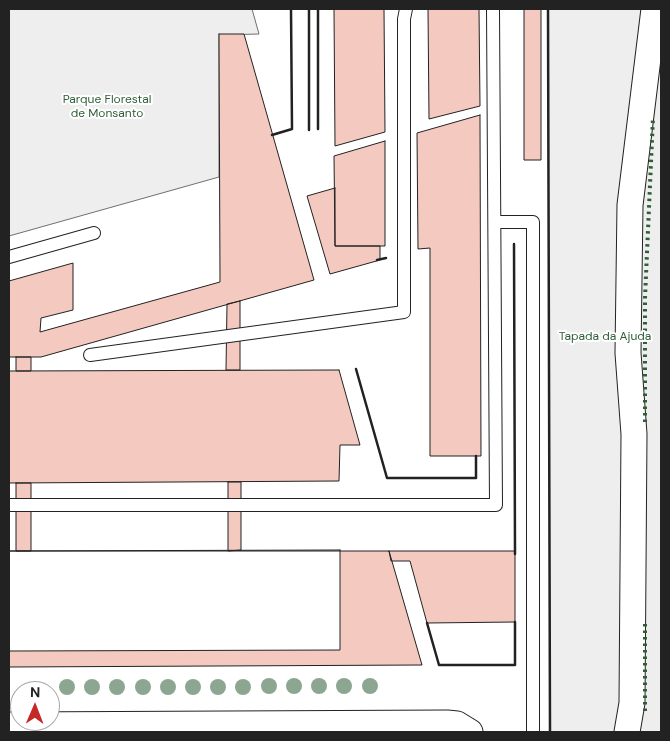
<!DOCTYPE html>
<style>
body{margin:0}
#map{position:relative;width:670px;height:741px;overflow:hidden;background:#fff;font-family:"DM Sans",sans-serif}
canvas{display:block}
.frame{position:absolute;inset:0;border:10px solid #222;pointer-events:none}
.north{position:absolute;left:10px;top:681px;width:50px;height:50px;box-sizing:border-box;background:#fff;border:1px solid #a7a7a7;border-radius:50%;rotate:1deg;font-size:14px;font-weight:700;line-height:20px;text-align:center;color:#222}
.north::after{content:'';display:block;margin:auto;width:18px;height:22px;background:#c62828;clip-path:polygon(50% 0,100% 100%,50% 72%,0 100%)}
</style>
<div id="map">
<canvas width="670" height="741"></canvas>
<div class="frame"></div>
<div class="north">N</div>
</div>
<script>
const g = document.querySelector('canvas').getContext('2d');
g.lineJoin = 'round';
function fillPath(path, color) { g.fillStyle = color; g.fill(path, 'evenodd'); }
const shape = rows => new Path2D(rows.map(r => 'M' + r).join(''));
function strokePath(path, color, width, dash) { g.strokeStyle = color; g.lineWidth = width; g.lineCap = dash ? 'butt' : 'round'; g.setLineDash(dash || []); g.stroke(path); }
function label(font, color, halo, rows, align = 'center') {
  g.font = font + ' "DM Sans",sans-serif'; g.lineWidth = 4; g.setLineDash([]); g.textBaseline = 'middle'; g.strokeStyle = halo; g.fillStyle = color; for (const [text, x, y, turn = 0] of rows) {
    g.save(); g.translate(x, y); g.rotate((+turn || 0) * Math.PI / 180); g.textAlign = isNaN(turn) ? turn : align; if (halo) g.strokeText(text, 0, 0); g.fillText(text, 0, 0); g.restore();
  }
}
const green = shape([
 [9,9,252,9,259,34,219,35,219,177,9,236,9,9],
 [548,9,661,9,661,732,550,732,548,9]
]);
const building = shape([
 [334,9,384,9,385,132,335,146,334,9],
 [428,9,479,9,480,106,429,119,428,9],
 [524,9,541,9,541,160,524,160,524,9],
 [219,34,244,34,314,280,41,357,9,357,9,281,73,263,73,310,41,318,40,332,220,282,219,34],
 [480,115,481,456,430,456,430,248,418,249,417,133,480,115],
 [385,141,385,246,335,246,334,156,385,141],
 [335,188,335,246,380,246,380,260,330,274,307,196,335,188],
 [240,301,240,370,226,370,227,304,240,301],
 [16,357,31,357,31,371,16,371,16,357],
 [339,370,360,445,340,445,339,481,9,483,9,371,339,370],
 [228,482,241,482,241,550,228,551,228,482],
 [16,483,31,483,31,551,16,551,16,483],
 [340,550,340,650,9,651,9,551,340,550],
 [9,551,389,551,422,665,9,667,9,551],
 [389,551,515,551,515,622,427,623,410,561,391,561,389,551]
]);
const service = shape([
 [495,222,533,222,533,732],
 [9,257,94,233],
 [90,355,404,312,404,19,406,9],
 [9,505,496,505,493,9]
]);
const minor = shape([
 [9,725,447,723,457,724,470,732],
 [627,732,632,703,634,434,628,353,630,205,654,9]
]);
const hedge = shape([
 [645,422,645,298,653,117],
 [645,624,645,711]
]);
const wall = shape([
 [309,9,309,130],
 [318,9,318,129],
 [548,9,550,732],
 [272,135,292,129,291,9],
 [514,244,515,554],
 [377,260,386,258],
 [356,369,387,478,476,478,476,456],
 [427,623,439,665,515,665,515,622]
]);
const trees = [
 [269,686],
 [294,686],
 [319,686],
 [344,686],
 [370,686],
 [67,687],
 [92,687],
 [117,687],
 [143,687],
 [168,687],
 [193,687],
 [218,687],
 [243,687]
];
const parkNames = [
 ["Parque Florestal",107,100],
 ["de Monsanto",107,114],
 ["Tapada da Ajuda",605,337]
];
fillPath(green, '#eee');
strokePath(green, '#6f6f6f', 1);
fillPath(building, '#f3c9c0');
strokePath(building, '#222', 1);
strokePath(service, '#222', 14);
strokePath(minor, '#222', 27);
strokePath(service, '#fff', 12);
strokePath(minor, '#fff', 25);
strokePath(hedge, '#2f5e38', 4, [2.5, 4]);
strokePath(wall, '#222', 2.5);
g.fillStyle = '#8da692';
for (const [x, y] of trees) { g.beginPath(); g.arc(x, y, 8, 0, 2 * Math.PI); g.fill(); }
label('12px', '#2f5e38', '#fff', parkNames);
</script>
